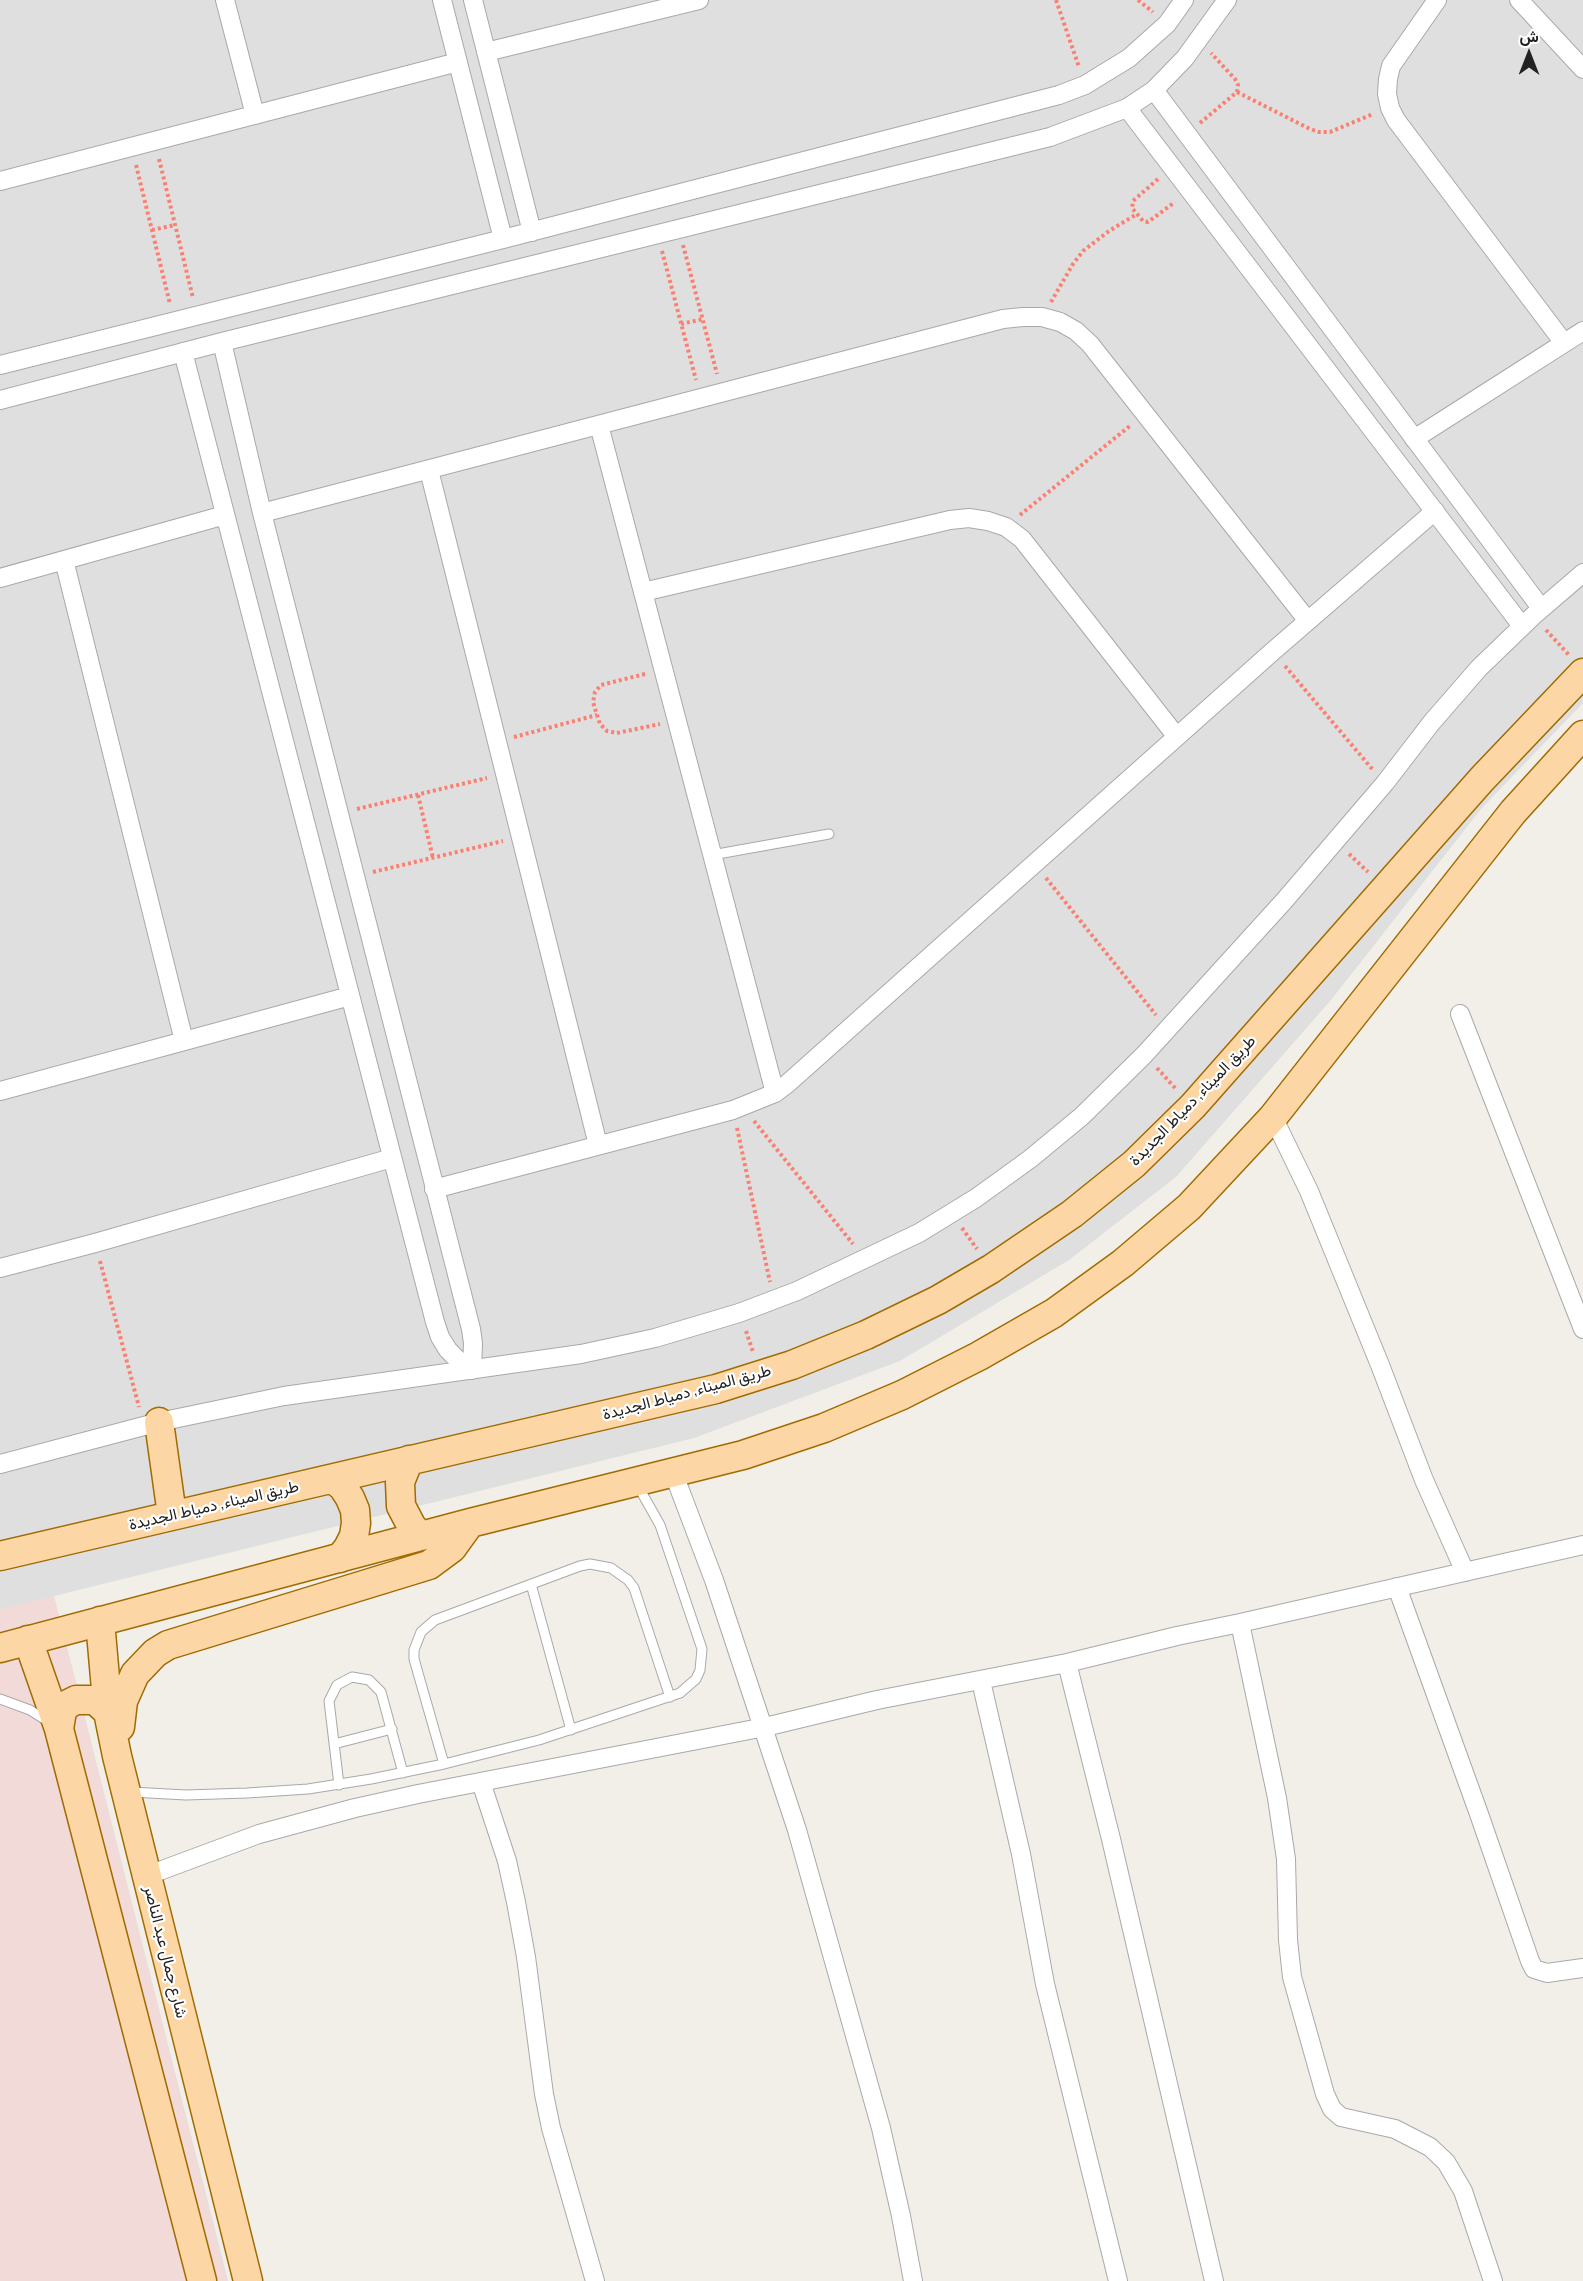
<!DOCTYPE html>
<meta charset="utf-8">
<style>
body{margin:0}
#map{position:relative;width:1583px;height:2281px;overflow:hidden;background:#f2efe9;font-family:Manrope,Vazirmatn,sans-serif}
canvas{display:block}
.north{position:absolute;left:1499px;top:24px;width:60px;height:60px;-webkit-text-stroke:4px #fff;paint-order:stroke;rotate:0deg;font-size:16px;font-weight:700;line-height:24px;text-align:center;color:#222}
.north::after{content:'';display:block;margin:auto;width:21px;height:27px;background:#222;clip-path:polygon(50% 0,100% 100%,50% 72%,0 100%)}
</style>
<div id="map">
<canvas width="1583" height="2281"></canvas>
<div class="north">ش</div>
</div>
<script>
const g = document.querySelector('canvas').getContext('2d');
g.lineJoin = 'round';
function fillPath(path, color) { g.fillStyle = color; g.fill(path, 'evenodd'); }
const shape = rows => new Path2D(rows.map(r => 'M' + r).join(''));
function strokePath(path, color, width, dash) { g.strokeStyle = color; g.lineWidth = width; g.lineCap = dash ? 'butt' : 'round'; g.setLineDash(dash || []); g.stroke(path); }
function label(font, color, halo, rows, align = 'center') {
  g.font = font + ' Manrope,Vazirmatn,sans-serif'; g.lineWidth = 4.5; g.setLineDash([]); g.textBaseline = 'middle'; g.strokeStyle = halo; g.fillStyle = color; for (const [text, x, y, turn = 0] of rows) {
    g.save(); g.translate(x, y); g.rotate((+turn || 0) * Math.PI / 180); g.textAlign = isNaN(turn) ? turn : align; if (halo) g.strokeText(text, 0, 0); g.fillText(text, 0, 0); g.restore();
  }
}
const residential = shape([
 [0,0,1583,0,1583,703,1481,809,1331,1000,1176,1177,1069,1260,900,1361,694,1438,54,1596,228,2281,0,2281]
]);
const commercial = shape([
 [54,1596,227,2281,0,2281,0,1609]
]);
const path = shape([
 [1056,0,1079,67],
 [1138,0,1153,12],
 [1237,92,1310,129,1319,132,1330,132,1373,114],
 [1200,123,1231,97,1237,92,1238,85,1235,79,1211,53],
 [159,159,193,298],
 [136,165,170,304],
 [1158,179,1133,201,1132,208,1143,221,1148,222,1175,202],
 [152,230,175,225],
 [683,245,717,374],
 [662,251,696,380],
 [1051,302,1073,264,1083,251,1109,231,1137,214],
 [681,324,703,319],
 [1020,515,1131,425],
 [1546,630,1569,655],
 [1285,666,1373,770],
 [645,674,601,685,595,692,593,702,597,715,600,724,607,731,617,733,660,724],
 [514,737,597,715],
 [418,795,433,858],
 [357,809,487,778],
 [1349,854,1368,872],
 [373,872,503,841],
 [1046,878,1156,1015],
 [1157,1068,1176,1089],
 [754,1121,853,1244],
 [737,1128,770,1282],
 [962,1228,977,1249],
 [100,1261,139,1407],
 [746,1331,753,1352]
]);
const service = shape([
 [712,855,829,834],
 [531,1584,571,1730],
 [0,1699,30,1710,49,1722],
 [334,1744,392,1729],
 [444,1764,414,1659,414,1650,421,1632,435,1620,580,1566,590,1564,611,1568,628,1580,634,1588,670,1697],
 [339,1785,329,1701,337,1685,352,1677,369,1680,381,1692,403,1773],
 [131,1792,186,1795,247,1793,308,1789,371,1779,444,1764,539,1740,680,1693,696,1679,700,1670,702,1649,660,1525,638,1486]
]);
const minor = shape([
 [225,0,255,115],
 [442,0,503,239],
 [473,0,532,232],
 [1437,0,1391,66,1388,79,1387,94,1390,108,1396,120,1564,343],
 [1519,0,1583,69],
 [486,52,699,0],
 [1154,90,1541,608],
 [1127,108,1522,626],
 [0,181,458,62],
 [183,352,435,1322,440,1337,448,1350,459,1361,472,1370,473,1343,471,1329,262,513,222,342],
 [0,365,503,239,1059,95,1085,85,1129,58,1167,24,1184,0],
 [0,400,222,342,1050,137,1127,108,1154,90,1185,58,1227,0],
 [599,425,775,1093],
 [1414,439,1583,331],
 [429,470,598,1145],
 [262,513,1003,319,1023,317,1042,317,1060,322,1076,331,1090,344,1308,621],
 [64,560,184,1041],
 [0,578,225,515],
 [643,592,950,520,969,518,988,521,1006,527,1022,539,1177,737],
 [1460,1014,1583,1329],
 [0,1091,350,996],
 [1273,1117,1309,1191,1380,1365,1424,1480,1465,1572],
 [434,1189,733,1110,775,1093,787,1084,1272,652,1435,511],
 [0,1268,95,1243,392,1158],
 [0,1464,159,1422,284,1396,581,1354,655,1338,739,1313,797,1291,919,1233,976,1198,1030,1159,1082,1116,1144,1055,1284,901,1385,783,1432,722,1479,668,1533,616,1583,573],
 [673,1472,714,1580,797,1830,881,2128,901,2216,913,2281],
 [1397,1587,1479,1814,1530,1961,1534,1969,1547,1973,1583,1968],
 [1240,1623,1277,1798,1286,1859,1288,1940,1292,1977,1325,2094,1332,2109,1341,2117,1395,2129,1430,2147,1446,2162,1463,2191,1493,2281],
 [1067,1663,1111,1839,1214,2281],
 [981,1681,1021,1854,1045,1984,1118,2281],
 [481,1782,507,1861,516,1902,526,1957,544,2094,551,2128,595,2281],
 [146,1876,259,1834,355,1808,418,1794,765,1727,877,1700,1067,1663,1177,1636,1240,1623,1583,1545]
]);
const primary = shape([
 [159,1422,172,1515],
 [409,1460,400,1482,401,1506,412,1527,421,1536],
 [333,1479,343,1487,350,1498,355,1510,356,1523,354,1536,348,1548,340,1558],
 [0,1556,716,1389,792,1365,866,1335,938,1300,991,1269,1072,1214,1134,1164,1193,1106,1482,779,1583,673],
 [100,1621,108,1712,117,1756,248,2281],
 [28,1640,59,1729,202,2281],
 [0,1648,470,1523,743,1455,824,1428,902,1395,979,1356,1054,1313,1123,1263,1189,1207,1273,1117,1513,812,1583,735],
 [120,1727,123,1701,135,1674,155,1653,168,1645,429,1565,452,1548,470,1523],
 [59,1729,62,1711,68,1704,76,1700,95,1700,108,1712]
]);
const streetNames = [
 ["طريق الميناء, دمياط الجديدة",1193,1101,-46],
 ["طريق الميناء, دمياط الجديدة",687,1393,-15],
 ["طريق الميناء, دمياط الجديدة",214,1506,-13],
 ["شارع جمال عبد الناصر",165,1952,76]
];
fillPath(residential, '#e0dfdf');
fillPath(commercial, '#f2dad9');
strokePath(service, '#a9a9a9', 11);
strokePath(minor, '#a9a9a9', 20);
strokePath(primary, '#a06b00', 31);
strokePath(path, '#fa8072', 4, [3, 3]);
strokePath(service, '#fff', 9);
strokePath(minor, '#fff', 18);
strokePath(primary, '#fcd6a4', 28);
label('16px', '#222', '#fff', streetNames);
</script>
